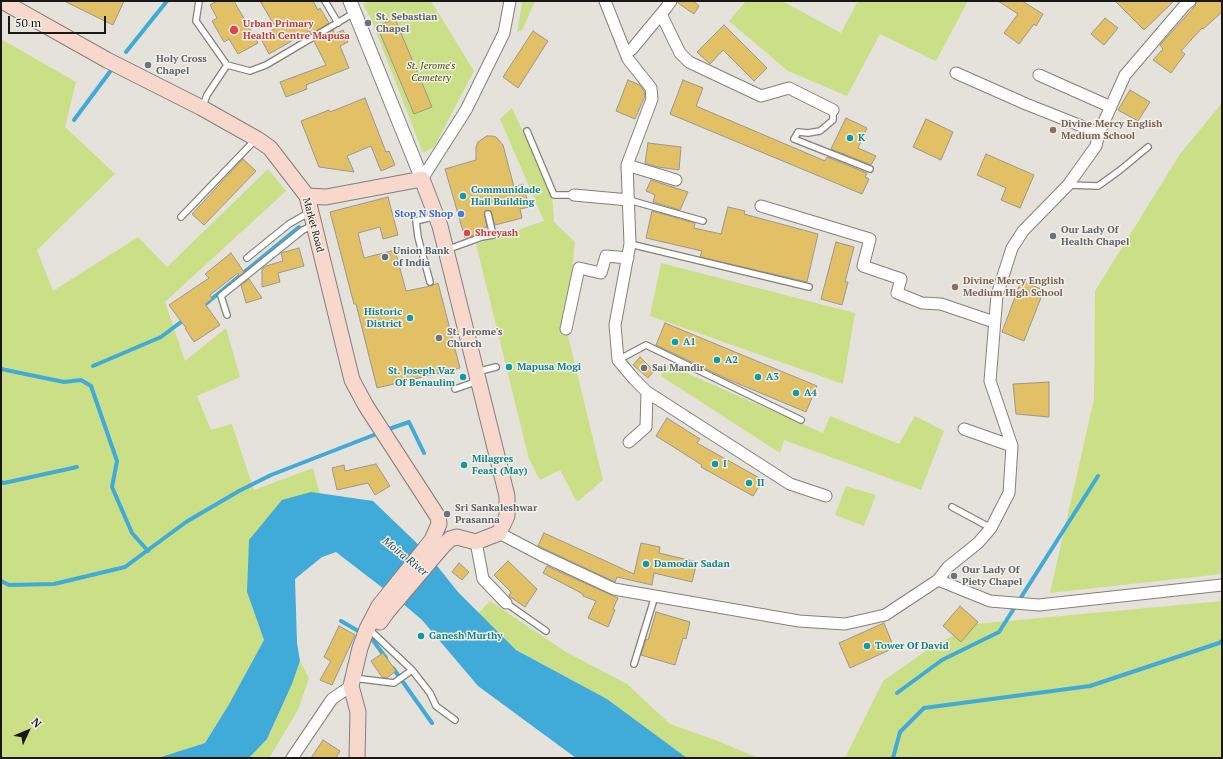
<!DOCTYPE html>
<style>
body{margin:0}
#map{position:relative;width:1223px;height:759px;overflow:hidden;background:#e5e2db;font-family:"PT Serif",serif}
canvas{display:block}
.frame{position:absolute;inset:0;border:2px solid #191816;pointer-events:none}
.north{position:absolute;left:8px;top:711px;width:40px;height:40px;-webkit-text-stroke:3px #f3f0e8;paint-order:stroke;rotate:46deg;font-size:11px;font-weight:700;line-height:16px;text-align:center;color:#191816}
.north::after{content:'';display:block;margin:auto;width:14px;height:18px;background:#191816;clip-path:polygon(50% 0,100% 100%,50% 72%,0 100%)}
.scale{position:absolute;left:8px;top:16px;width:98px;height:18px;box-sizing:border-box;border:2px solid #191816;border-top:0;padding-left:5px;font-size:12px;line-height:14px;white-space:nowrap;color:#191816;-webkit-text-stroke:3px #f3f0e8;paint-order:stroke}
</style>
<div id="map">
<canvas width="1223" height="759"></canvas>
<div class="frame"></div>
<div class="north">N</div>
<div class="scale">50 m</div>
</div>
<script>
const g = document.querySelector('canvas').getContext('2d');
g.lineJoin = 'round';
function fillPath(path, color) { g.fillStyle = color; g.fill(path, 'evenodd'); }
const shape = rows => new Path2D(rows.map(r => 'M' + r).join(''));
function strokePath(path, color, width, dash) { g.strokeStyle = color; g.lineWidth = width; g.lineCap = dash ? 'butt' : 'round'; g.setLineDash(dash || []); g.stroke(path); }
function label(font, color, halo, rows, align = 'center') {
  g.font = font + ' "PT Serif",serif'; g.lineWidth = 3; g.setLineDash([]); g.textBaseline = 'middle'; g.strokeStyle = halo; g.fillStyle = color; for (const [text, x, y, turn = 0] of rows) {
    g.save(); g.translate(x, y); g.rotate((+turn || 0) * Math.PI / 180); g.textAlign = isNaN(turn) ? turn : align; if (halo) g.strokeText(text, 0, 0); g.fillText(text, 0, 0); g.restore();
  }
}
const green = shape([
 [369,1,431,1,474,71,434,147,423,153,371,19,363,4],
 [521,1,535,1,523,29,517,32,522,4],
 [746,1,782,1,841,33,858,1,968,1,936,61,880,34,847,96,788,71,729,21],
 [1,39,76,82,65,127,115,174,37,250,53,291,138,237,167,267,268,169,286,191,165,302,185,361,226,328,240,377,197,396,211,430,232,424,254,490,313,468,320,494,311,492,247,592,264,640,228,706,205,743,158,758,1,758],
 [1222,103,1222,574,1050,593,1094,399,1095,291,1180,154],
 [512,108,552,194,554,222,575,242,566,328,603,480,577,502,560,470,540,480,529,459,476,244,544,221,500,119],
 [661,263,855,313,843,384,650,316],
 [666,364,823,433,830,416,899,444,915,416,944,431,921,490,784,440,780,453,661,376],
 [846,486,876,495,864,526,835,515],
 [490,601,566,652,627,684,670,724,718,741,759,758,687,758,607,699,516,650,478,613],
 [1222,601,1222,758,845,758,883,681,930,648,975,624],
 [300,661,309,678,298,710,269,758,249,758,267,739,292,684]
]);
const water = shape([
 [311,492,373,501,426,552,458,592,516,650,607,699,687,758,576,758,478,686,422,620,401,602,336,552,322,557,295,579,297,643,300,661,292,684,267,739,249,758,158,758,205,743,228,706,264,640,247,592,249,540,282,500]
]);
const stream = shape([
 [126,52,167,1],
 [74,120,112,69],
 [202,307,299,227],
 [93,366,161,337,185,319],
 [1,369,64,382,81,380,91,386,117,461,112,487,132,533,148,551],
 [386,430,409,422,424,453],
 [1,482,4,483,77,467],
 [1,581,9,585,54,584,125,567,186,522,239,491,271,475,379,433],
 [341,621,372,639,386,658],
 [393,668,432,723],
 [897,693,942,660,999,632,1098,476],
 [893,758,900,732,924,708,1090,686,1219,643,1222,641]
]);
const building = shape([
 [64,1,124,1,113,25,64,1],
 [217,1,234,1,258,43,238,54,229,39,224,42,212,21,217,18,210,5,217,1],
 [260,1,313,1,318,10,320,8,329,23,311,34,309,31,269,54,260,37,276,28,260,1],
 [678,1,693,1,699,6,694,14,678,3,678,1],
 [998,1,1022,1,1043,14,1036,26,1034,24,1019,44,1004,33,1018,14,998,1],
 [1115,1,1174,1,1144,30,1115,1],
 [1197,1,1222,1,1222,12,1203,29,1202,28,1181,51,1185,54,1171,73,1153,60,1163,49,1160,45,1195,6,1197,1],
 [1105,18,1118,28,1104,45,1091,34,1105,18],
 [395,19,432,107,414,114,377,26,395,19],
 [724,25,767,68,754,81,723,50,710,64,697,52,724,25],
 [333,30,335,34,343,30,348,42,340,46,349,68,306,85,307,89,286,97,280,82,326,65,314,41,333,30],
 [533,31,548,41,518,88,503,77,533,31],
 [628,80,640,85,644,91,645,96,635,119,616,111,628,80],
 [683,80,703,88,696,106,825,161,827,157,867,173,865,177,869,179,862,194,670,114,683,80],
 [1130,90,1150,102,1138,121,1118,110,1130,90],
 [365,98,386,152,389,151,395,165,381,171,371,146,347,156,354,172,319,167,301,121,329,110,330,112,365,98],
 [846,118,867,128,858,148,876,156,871,165,831,149,846,118],
 [926,119,953,132,941,160,913,147,926,119],
 [487,136,492,136,496,137,503,145,514,187,523,184,529,207,520,209,522,218,495,225,491,211,487,210,484,213,487,227,483,228,485,232,465,238,445,169,476,160,476,147,478,142,487,136],
 [648,143,681,147,679,170,658,167,645,163,648,143],
 [986,154,1034,175,1020,208,1001,200,1006,188,977,175,986,154],
 [243,159,256,171,204,225,192,214,243,159],
 [651,180,688,192,680,210,653,202,655,195,646,191,651,180],
 [388,197,398,235,383,239,380,227,358,233,364,258,395,250,406,291,431,286,438,283,460,368,377,388,356,304,354,304,330,212,388,197],
 [728,207,745,211,744,214,818,234,807,282,700,257,702,251,646,238,652,211,695,223,694,228,721,234,728,207],
 [836,242,854,247,845,282,848,282,842,305,821,299,836,242],
 [299,248,304,266,278,273,280,282,262,287,262,269,266,266,283,261,281,253,299,248],
 [231,253,244,272,239,276,238,273,210,295,212,299,205,304,220,325,194,342,185,328,186,328,169,305,209,278,205,274,231,253],
 [249,279,262,298,246,303,241,285,249,279],
 [1021,281,1044,290,1024,341,1002,332,1021,281],
 [665,323,817,386,806,412,727,379,656,345,665,323],
 [640,357,654,371,648,378,633,365,640,357],
 [1049,382,1049,417,1016,414,1013,384,1049,382],
 [667,418,700,439,697,443,763,480,753,496,701,467,702,465,656,436,667,418],
 [376,464,390,486,375,495,368,483,337,490,332,468,344,465,345,471,376,464],
 [544,533,634,574,641,543,660,547,659,553,697,562,692,582,654,573,652,585,617,577,615,582,538,546,544,533],
 [508,561,537,589,525,607,509,596,511,592,494,575,508,561],
 [459,563,469,572,462,580,452,572,459,563],
 [547,566,618,598,613,609,615,610,608,627,588,618,596,601,583,596,583,594,543,573,547,566],
 [960,606,978,622,961,642,943,626,960,606],
 [656,612,690,622,686,639,683,638,675,665,641,655,646,639,648,640,656,612],
 [884,623,894,648,850,668,839,643,884,623],
 [339,626,355,635,332,685,320,680,331,661,324,657,339,626],
 [383,653,396,671,387,678,382,677,371,661,383,653],
 [323,740,340,751,336,758,311,758,323,740]
]);
const service = shape([
 [199,1,196,21,227,65,250,71,266,65,354,13],
 [325,1,338,23],
 [203,106,207,95,227,65],
 [833,110,833,120,820,131,808,133,798,132,794,139,870,169],
 [527,131,554,195,574,195],
 [1068,185,1098,186,1119,171,1148,147],
 [629,200,703,221],
 [181,217,256,139],
 [630,244,809,287],
 [446,250,482,237,493,235,488,214],
 [247,258,289,224,310,212],
 [430,282,418,237,416,221,436,216],
 [227,315,221,296,303,230,314,225],
 [618,360,646,345,801,420],
 [455,389,472,383,476,372,496,367],
 [952,507,991,528],
 [506,603,546,631],
 [373,633,412,670,430,693,436,706,455,720],
 [634,664,655,596],
 [353,678,394,683,412,670]
]);
const minor = shape([
 [605,1,628,59,651,88,652,99,627,165,630,244,615,325,618,360,634,379,647,392,790,484,826,496],
 [661,14,680,53,689,62,761,96,789,88,833,110],
 [626,53,632,49,666,8,671,1],
 [956,73,1026,104,1099,133],
 [1039,75,1111,107],
 [627,165,676,180],
 [422,179,466,110,504,33,510,1],
 [574,195,629,200],
 [761,206,870,239,863,266,901,279,897,293,922,303,941,304,994,322],
 [566,329,579,268,601,273,606,256,628,258],
 [964,429,1012,446],
 [629,442,646,427,647,392],
 [499,533,541,555,614,589,799,621,845,624,885,615,938,580,948,567,978,543,991,528,1009,493,1012,446,990,381,997,295,1012,248,1023,231,1068,185,1096,146,1099,133,1125,75,1185,5,1190,1],
 [476,542,483,579,506,603],
 [938,580,990,601,1039,605,1222,585],
 [292,758,332,699,351,686]
]);
const tertiary = shape([
 [350,1,422,179]
]);
const secondary = shape([
 [2,1,107,60,202,108,257,139,270,148,307,196,352,380,366,406,438,517,439,524,432,540,379,606,367,629,360,648,351,686,358,712,357,758],
 [307,196,326,197,422,179,440,226,507,496,507,516,499,533,476,542,457,537,450,539,442,547,387,612,380,622]
]);
const markers = [
 [368,23,4,"#6b7280"],
 [234,30,5,"#e0444e"],
 [148,65,4,"#6b7280"],
 [1053,130,4,"#8d6e63"],
 [850,138,4,"#0f9aa8"],
 [463,196,4,"#0f9aa8"],
 [461,214,4,"#3f7fe0"],
 [467,233,4,"#e0444e"],
 [1053,236,4,"#6b7280"],
 [385,257,4,"#5c6f8a"],
 [955,287,4,"#8d6e63"],
 [410,318,4,"#0f9aa8"],
 [439,338,4,"#6b7280"],
 [675,342,4,"#0f9aa8"],
 [717,360,4,"#0f9aa8"],
 [509,367,4,"#0f9aa8"],
 [644,368,4,"#6b7280"],
 [463,377,4,"#0f9aa8"],
 [758,377,4,"#0f9aa8"],
 [796,393,4,"#0f9aa8"],
 [715,464,4,"#0f9aa8"],
 [464,465,4,"#0f9aa8"],
 [749,483,4,"#0f9aa8"],
 [447,514,4,"#6b7280"],
 [646,564,4,"#0f9aa8"],
 [954,576,4,"#6b7280"],
 [421,636,4,"#0f9aa8"],
 [867,646,4,"#0f9aa8"]
];
const worshipNames = [
 ["St. Sebastian",376,17],
 ["Chapel",376,29],
 ["Holy Cross",156,59],
 ["Chapel",156,71],
 ["Our Lady Of",1061,230],
 ["Health Chapel",1061,242],
 ["St. Jerome's",447,332],
 ["Church",447,344],
 ["Sai Mandir",652,368],
 ["Sri Sankaleshwar",455,508],
 ["Prasanna",455,520],
 ["Our Lady Of",962,570],
 ["Piety Chapel",962,582]
];
const healthNames = [
 ["Urban Primary",243,24],
 ["Health Centre Mapusa",243,36],
 ["Shreyash",475,233]
];
const parkNames = [
 ["St. Jerome's",431,66],
 ["Cemetery",431,78]
];
const educationNames = [
 ["Divine Mercy English",1061,124],
 ["Medium School",1061,136],
 ["Divine Mercy English",963,281],
 ["Medium High School",963,293]
];
const cultureNames = [
 ["K",858,138],
 ["Communidade",471,190],
 ["Hall Building",471,202],
 ["Historic",402,312,"right"],
 ["District",402,324,"right"],
 ["A1",683,342],
 ["A2",725,360],
 ["Mapusa Mogi",517,367],
 ["St. Joseph Vaz",455,371,"right"],
 ["Of Benaulim",455,383,"right"],
 ["A3",766,377],
 ["A4",804,393],
 ["Milagres",472,459],
 ["Feast (May)",472,471],
 ["I",723,464],
 ["II",757,483],
 ["Damodar Sadan",654,564],
 ["Ganesh Murthy",429,636],
 ["Tower Of David",875,646]
];
const shopNames = [
 ["Stop N Shop",453,214]
];
const streetNames = [
 ["Market Road",313,225,75]
];
const serviceNames = [
 ["Union Bank",393,251],
 ["of India",393,263]
];
const waterNames = [
 ["Moira River",405,557,39]
];
fillPath(green, '#cbdf87');
fillPath(water, '#40abd8');
strokePath(stream, '#40abd8', 4);
fillPath(building, '#e2c066');
strokePath(building, '#9a9790', 1);
strokePath(service, '#838079', 8);
strokePath(minor, '#838079', 13);
strokePath(tertiary, '#838079', 15);
strokePath(secondary, '#838079', 17);
strokePath(service, '#fff', 5.5);
strokePath(minor, '#fff', 11);
strokePath(tertiary, '#fff', 13);
strokePath(secondary, '#f8d8cd', 15);
for (const [x, y, r, color] of markers) { const dot = new Path2D(); dot.arc(x, y, r, 0, 2 * Math.PI); g.fillStyle = color; g.fill(dot); strokePath(dot, '#f3f0e8', 1.5); }
label('bold 10px', '#5b616d', '#f3f0e8', worshipNames, 'left');
label('bold 10px', '#be3a42', '#f3f0e8', healthNames, 'left');
label('italic 10px', '#434f0c', '#f3f0e8', parkNames);
label('bold 10px', '#785e54', '#f3f0e8', educationNames, 'left');
label('bold 10px', '#0d838f', '#f3f0e8', cultureNames, 'left');
label('bold 10px', '#366cbe', '#f3f0e8', shopNames, 'right');
label('10px', '#191816', '#f3f0e8', streetNames);
label('bold 10px', '#4e5e75', '#f3f0e8', serviceNames, 'left');
label('italic 11px', '#234f62', '#f3f0e8', waterNames);
</script>
